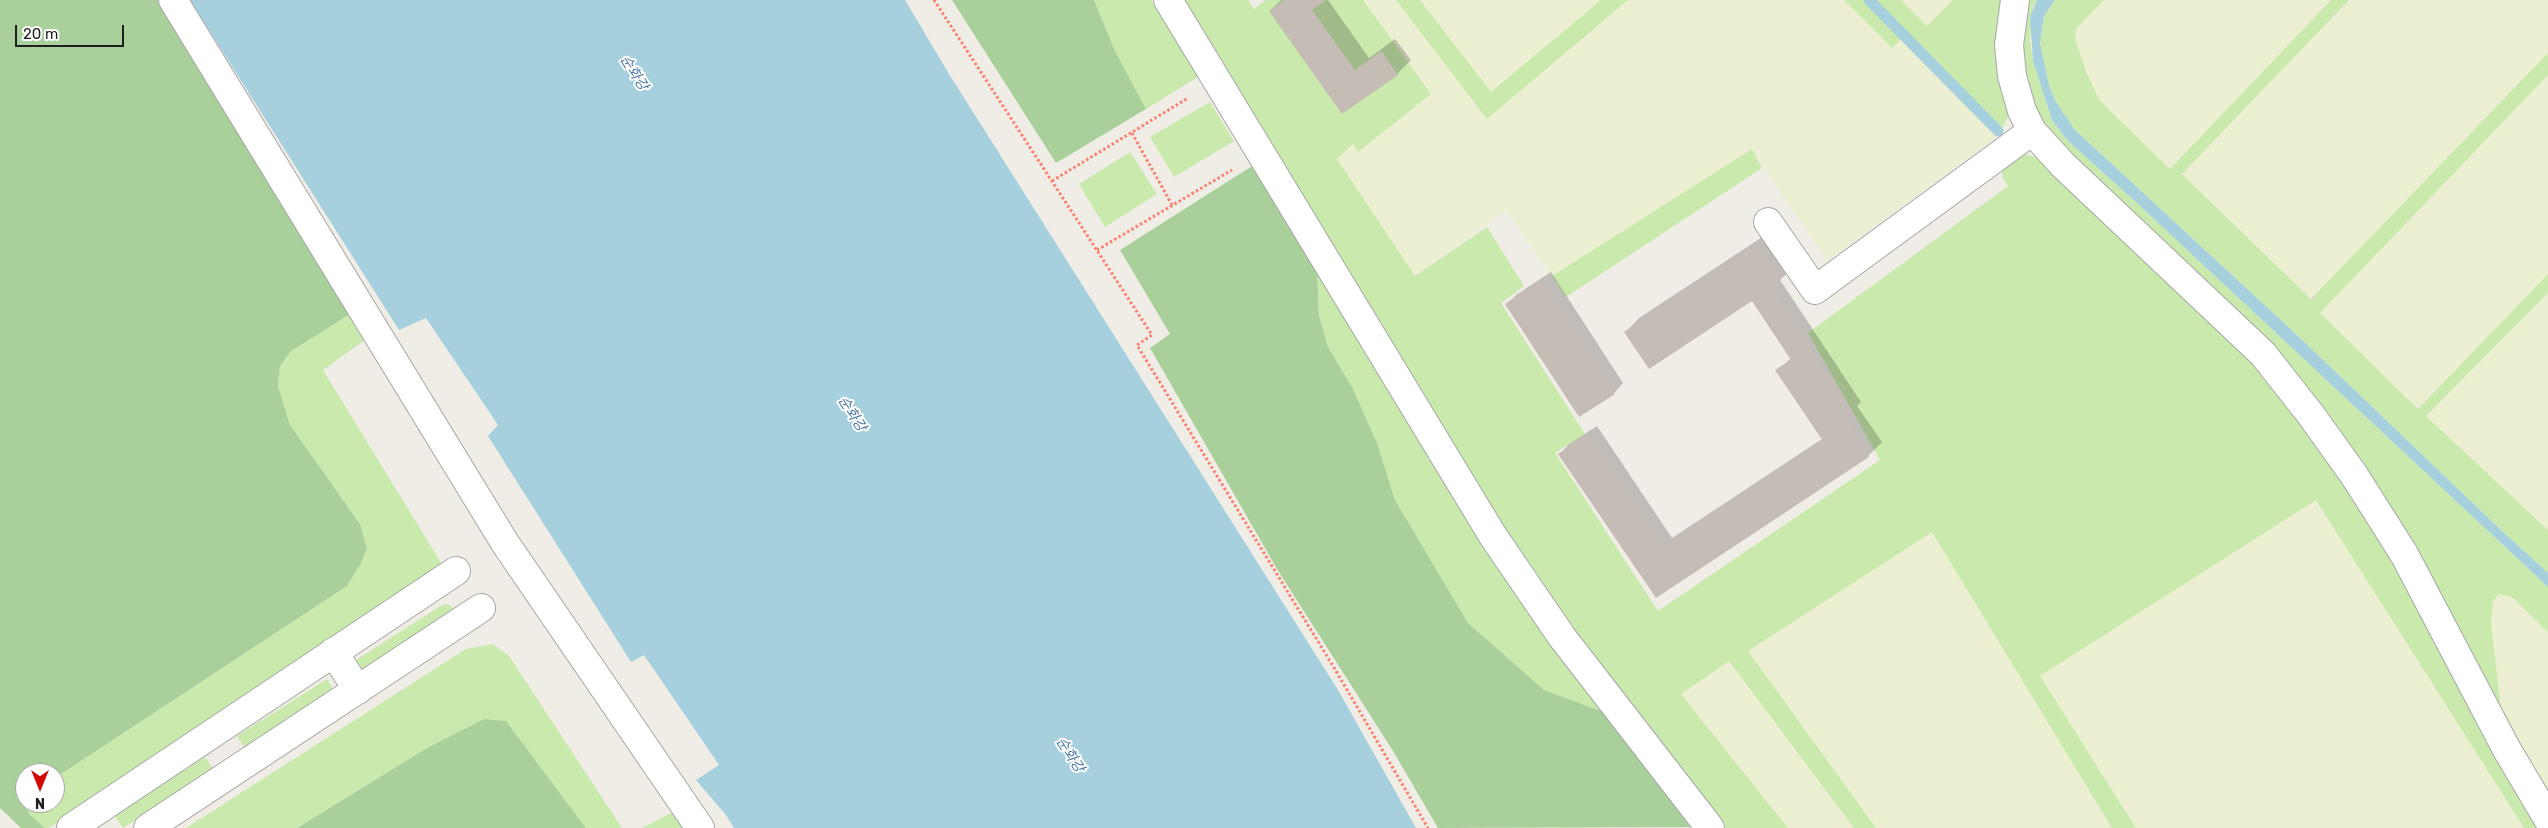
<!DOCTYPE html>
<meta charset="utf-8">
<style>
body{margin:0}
#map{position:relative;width:2548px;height:828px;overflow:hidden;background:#f0ede6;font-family:Rubik,sans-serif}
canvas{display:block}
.north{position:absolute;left:15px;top:763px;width:50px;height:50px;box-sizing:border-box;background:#fff;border:1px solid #a5a5a5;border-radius:50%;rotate:180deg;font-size:14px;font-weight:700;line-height:20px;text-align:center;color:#1f1f1f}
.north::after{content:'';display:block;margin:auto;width:18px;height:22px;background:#cf0500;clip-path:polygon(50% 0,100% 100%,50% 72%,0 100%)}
.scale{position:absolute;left:15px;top:25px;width:109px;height:22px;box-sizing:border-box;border:2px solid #1f1f1f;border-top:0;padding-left:6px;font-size:15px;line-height:18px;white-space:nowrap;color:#1f1f1f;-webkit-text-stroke:4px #fff;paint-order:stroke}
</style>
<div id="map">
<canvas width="2548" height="828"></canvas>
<div class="north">N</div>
<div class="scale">20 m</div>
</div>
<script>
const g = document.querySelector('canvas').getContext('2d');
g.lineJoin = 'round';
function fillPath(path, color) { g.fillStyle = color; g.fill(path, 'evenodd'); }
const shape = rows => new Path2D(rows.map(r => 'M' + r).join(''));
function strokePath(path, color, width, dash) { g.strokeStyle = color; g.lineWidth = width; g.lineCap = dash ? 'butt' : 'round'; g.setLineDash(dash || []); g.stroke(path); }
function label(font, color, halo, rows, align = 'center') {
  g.font = font + ' Rubik,"Noto Sans KR",sans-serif'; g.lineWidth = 4; g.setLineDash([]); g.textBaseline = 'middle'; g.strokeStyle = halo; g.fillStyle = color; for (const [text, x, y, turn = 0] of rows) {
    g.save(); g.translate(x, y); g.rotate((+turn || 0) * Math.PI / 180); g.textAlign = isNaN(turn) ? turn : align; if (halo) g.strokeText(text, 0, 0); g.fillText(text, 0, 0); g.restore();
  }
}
const farmland = shape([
 [1363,0,1396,0,1487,119,1628,0,1844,0,1892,47,1902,38,1996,137,1827,261,1752,150,1552,276,1507,210,1415,276,1337,159,1353,144,1358,152,1431,94],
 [1420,0,1601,0,1491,92],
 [1901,0,1953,0,1927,26],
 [2104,0,2331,0,2170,169,2100,101,2087,74,2075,39,2076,29],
 [2349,0,2548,0,2548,53,2311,299,2182,174],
 [2548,75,2548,274,2418,409,2320,313],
 [2548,293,2548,530,2426,416],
 [2316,500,2524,828,2136,828,2040,676],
 [1932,532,2112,828,1876,828,1748,651],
 [2499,594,2512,597,2548,632,2548,802,2503,727,2491,622,2493,601],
 [1729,661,1854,828,1788,828,1681,693]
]);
const grass = shape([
 [1094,0,1151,0,1198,77,1146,109,1115,51],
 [1182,0,1248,0,1254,9,1266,0,1363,0,1431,94,1358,152,1353,144,1337,159,1415,276,1487,227,1524,286,1501,303,1585,434,1555,453,1658,611,1880,460,1808,333,2008,186,2003,178,2001,168,2023,154,2044,159,2280,389,2394,554,2541,828,2524,828,2316,500,2040,676,2136,828,2112,828,1932,532,1748,651,1876,828,1854,828,1729,661,1681,694,1788,828,1723,828,1581,640,1497,522],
 [1396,0,1420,0,1491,92,1601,0,1628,0,1487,119],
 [1844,0,1865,0,1902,38,1892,48],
 [1874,0,1901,0,1927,26,1953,0,2005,0,2008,117,2001,131],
 [2022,0,2037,0,2033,7,2030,40,2033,61,2052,120,2067,140,2138,204,2548,587,2548,632,2512,597,2499,594,2493,601,2491,622,2503,727,2352,461,2052,137,2036,112,2022,72],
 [2055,0,2104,0,2076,29,2075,39,2087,74,2100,101,2170,169,2331,0,2349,0,2182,174,2311,299,2548,53,2548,75,2320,313,2418,409,2548,274,2548,293,2426,416,2548,530,2548,573,2502,531,2297,335,2074,129,2056,102,2050,89,2040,43,2044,16],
 [1210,102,1234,141,1174,177,1150,137],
 [1752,149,1762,168,1566,297,1552,276],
 [1130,152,1157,194,1105,227,1079,184],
 [1317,270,1604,712,1544,690,1468,623,1395,500,1377,443,1353,389,1328,347,1319,316],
 [350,314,366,339,323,370,443,566,49,828,45,828,30,815,25,806,25,803,55,803,55,778,347,586,361,563,367,548,360,524,290,425,278,386,280,366,290,352],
 [448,604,453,608,453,614,365,673,356,660,442,605],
 [493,644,509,656,622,828,586,828,506,721,484,719,427,748,297,828,186,828,466,649],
 [327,679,336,693,246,750,237,736],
 [205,757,214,770,123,828,114,815],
 [675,811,686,828,642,828]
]);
const forest = shape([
 [0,0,158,0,350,314,290,352,280,366,278,386,290,425,360,524,367,548,361,563,347,586,55,778,55,773,25,773,25,806,30,815,45,828,21,828,0,808],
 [952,0,1094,0,1115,51,1146,109,1056,163],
 [1252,166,1317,270,1319,316,1328,347,1353,389,1377,443,1395,500,1468,623,1544,690,1604,712,1694,827,1438,828,1393,751,1277,569,1150,348,1170,334,1120,250],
 [484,719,506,721,586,828,297,828,427,748]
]);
const water = shape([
 [190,0,905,0,949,74,1338,690,1416,828,734,828,726,815,696,780,719,765,644,655,631,662,488,436,498,425,426,318,399,330],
 [2037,0,2055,0,2044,16,2040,43,2050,89,2056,102,2074,129,2297,335,2502,531,2548,573,2548,587,2138,204,2067,140,2052,120,2033,61,2030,17]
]);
const shadow = shape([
 [1281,0,1328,0,1369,58,1395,39,1411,60,1397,74,1343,113,1270,11],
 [1770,232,1793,267,1780,280,1861,402,1857,406,1882,442,1868,456,1656,596,1560,454,1569,444,1597,426,1672,538,1822,439,1777,371,1792,357,1758,296,1626,332,1639,318],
 [1551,272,1623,383,1614,393,1507,304,1516,295]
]);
const stream = shape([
 [1869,0,1998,131]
]);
const building = shape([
 [1284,0,1326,0,1312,10,1355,70,1381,51,1398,75,1342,114,1269,11],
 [1756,244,1781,281,1770,288,1853,412,1844,418,1869,457,1656,598,1558,454,1587,434,1663,547,1823,441,1775,370,1791,360,1752,301,1649,369,1624,332],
 [1541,281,1615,394,1579,417,1505,304]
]);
const path = shape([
 [934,0,1152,335,1137,345,1333,666,1428,828],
 [1132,133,1172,205],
 [1052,181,1188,98],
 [1097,250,1232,170]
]);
const minor = shape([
 [173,0,505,543,700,828],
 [1168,0,1493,536,1562,637,1710,828],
 [2015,0,2009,45,2012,76,2022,111,2032,131,2063,165,2263,354,2311,415,2354,475,2404,554,2506,748,2548,819],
 [1768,222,1815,290,2032,131],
 [333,652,358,690],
 [71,828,456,571],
 [148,828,481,608]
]);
const waterNames = [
 ["순화강",634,73,57],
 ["순화강",852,414,57],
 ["순화강",1070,755,57]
];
fillPath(farmland, '#ecefd1');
fillPath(grass, '#c9eaac');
fillPath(forest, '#a9d09a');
fillPath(water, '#a6d0de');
fillPath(shadow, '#0003');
strokePath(stream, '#a6d0de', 11);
fillPath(building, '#c5bcb5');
strokePath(minor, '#a6a6a6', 30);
strokePath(path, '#fa7f6d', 3, [2.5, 2.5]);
strokePath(minor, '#fff', 28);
label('italic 14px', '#4876a8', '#fff', waterNames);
</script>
